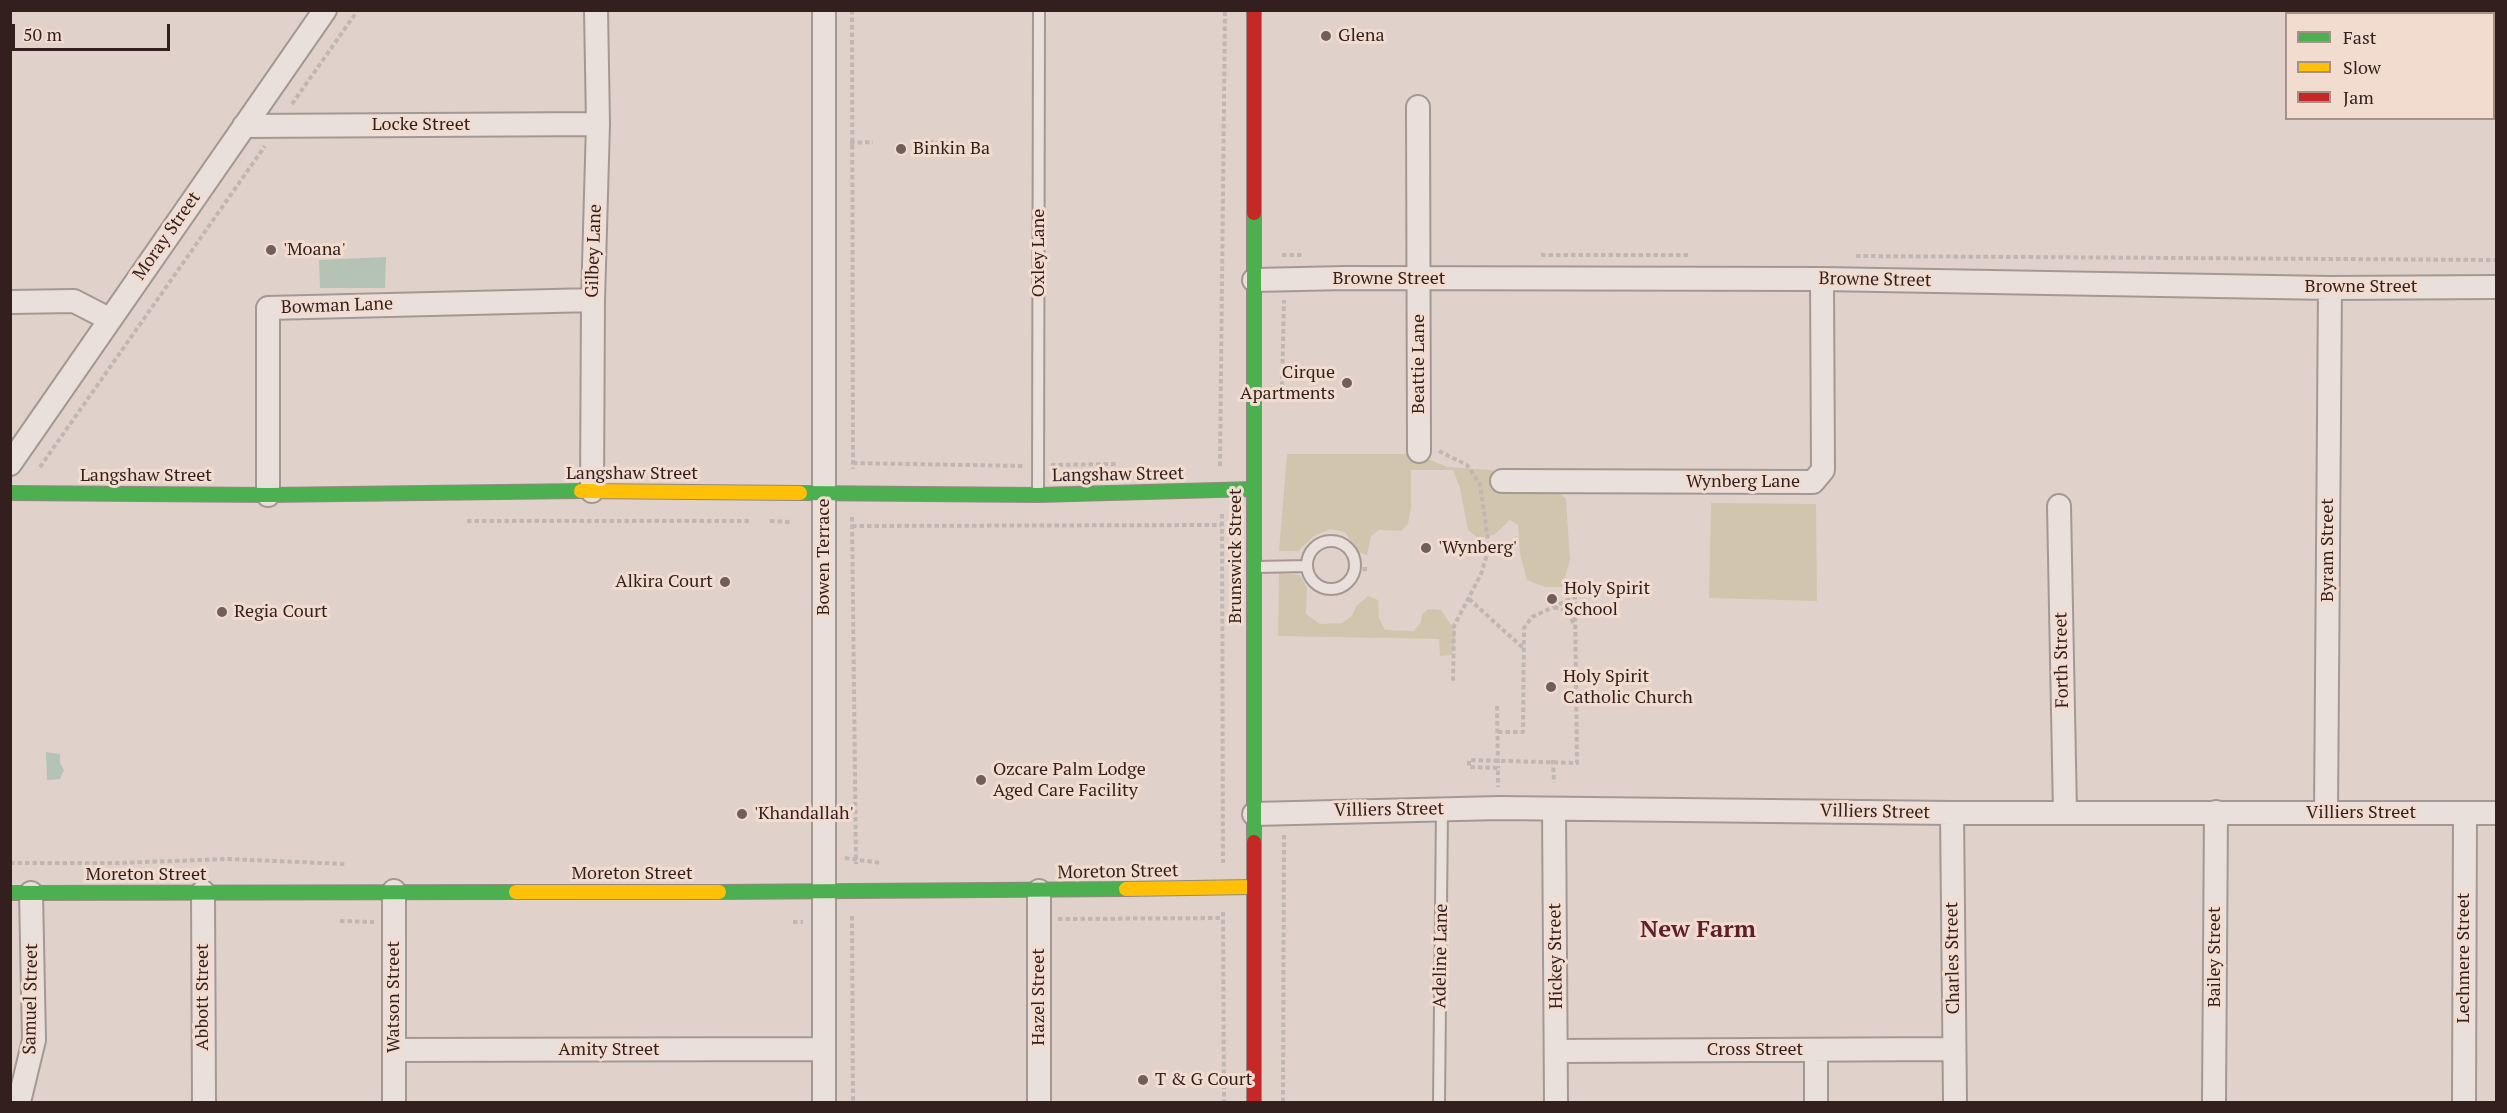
<!DOCTYPE html>
<style>
body{margin:0}
#map{position:relative;width:2507px;height:1113px;overflow:hidden;background:#e0d2ca;font-family:"PT Serif",serif}
canvas{display:block}
.frame{position:absolute;inset:0;border:12px solid #331f1d;pointer-events:none}
.legend{position:absolute;left:2285px;top:12px;width:210px;height:108px;box-sizing:border-box;background:#f2dbcf;border:2px solid #a69088;margin:0;padding:8px 10px;list-style:none;font-size:18px;color:#331f1d}
.legend li{display:flex;align-items:center;gap:12px;height:30px}
.legend b{width:30px;border:2px solid #a69088}
.scale{position:absolute;left:12px;top:24px;width:158px;height:27px;box-sizing:border-box;border:3px solid #331f1d;border-top:0;padding-left:8px;font-size:18px;line-height:21px;white-space:nowrap;color:#331f1d;-webkit-text-stroke:4px #f2dbcf;paint-order:stroke}
</style>
<div id="map">
<canvas width="2507" height="1113"></canvas>
<div class="frame"></div>
<ul class="legend">
<li><b style="height:8px;background:#4caf50"></b>Fast</li>
<li><b style="height:8px;background:#ffc107"></b>Slow</li>
<li><b style="height:8px;background:#c62828"></b>Jam</li>
</ul>
<div class="scale">50 m</div>
</div>
<script>
const g = document.querySelector('canvas').getContext('2d');
g.lineJoin = 'round';
function fillPath(path, color) { g.fillStyle = color; g.fill(path, 'evenodd'); }
const shape = rows => new Path2D(rows.map(r => 'M' + r).join(''));
function strokePath(path, color, width, dash) { g.strokeStyle = color; g.lineWidth = width; g.lineCap = dash ? 'butt' : 'round'; g.setLineDash(dash || []); g.stroke(path); }
function label(font, color, halo, rows, align = 'center') {
  g.font = font + ' "PT Serif",serif'; g.lineWidth = 6; g.setLineDash([]); g.textBaseline = 'middle'; g.strokeStyle = halo; g.fillStyle = color; for (const [text, x, y, turn = 0] of rows) {
    g.save(); g.translate(x, y); g.rotate((+turn || 0) * Math.PI / 180); g.textAlign = isNaN(turn) ? turn : align; if (halo) g.strokeText(text, 0, 0); g.fillText(text, 0, 0); g.restore();
  }
}
const green = shape([
 [1287,454,1414,454,1448,467,1493,470,1495,492,1558,492,1566,499,1570,560,1562,587,1545,587,1527,580,1520,554,1518,525,1510,520,1494,535,1478,538,1468,530,1460,488,1453,470,1411,470,1411,508,1408,524,1401,531,1379,530,1371,536,1367,555,1358,552,1345,532,1330,529,1314,536,1298,551,1279,551],
 [1711,503,1816,504,1817,601,1709,598],
 [1279,573,1300,575,1307,588,1306,614,1320,624,1342,623,1352,616,1356,606,1368,596,1378,600,1379,618,1385,630,1414,631,1421,622,1422,614,1428,609,1441,610,1456,632,1452,655,1440,656,1439,639,1278,636]
]);
const water = shape([
 [386,257,385,288,320,288,319,260],
 [46,752,60,754,60,763,64,770,60,779,47,780]
]);
const path = shape([
 [852,10,853,469],
 [292,104,358,10],
 [929,142,958,143],
 [850,143,873,142],
 [1282,255,1303,255],
 [1541,255,1690,255],
 [1856,256,2496,260],
 [1282,386,1284,300],
 [1439,451,1467,465,1480,484,1489,548,1481,574,1454,626,1453,683],
 [853,463,1023,466],
 [1051,465,1116,464],
 [1220,466,1225,10],
 [40,467,265,146],
 [1222,514,1223,863],
 [852,517,856,864],
 [467,521,751,521],
 [770,521,791,522],
 [852,526,1221,525],
 [1355,569,1370,569],
 [1469,599,1523,648],
 [1554,608,1561,608,1570,615,1574,625],
 [1497,706,1498,768],
 [1498,732,1523,732,1524,628,1532,617,1575,597,1577,763,1469,760,1469,767,1498,768,1498,787],
 [1553,760,1554,783],
 [845,858,881,863],
 [10,863,119,863,227,859,347,864],
 [1223,912,1224,1102],
 [852,916,853,1102],
 [1058,919,1223,918],
 [340,921,374,922],
 [793,922,803,922],
 [1283,1102,1284,833]
]);
const lane = shape([
 [1038,493,1039,10],
 '1307 565a24 24 0 1 1 48 0a24 24 0 1 1-48 0Z',
 [1256,567,1307,566],
 [1439,1102,1442,809]
]);
const street = shape([
 [824,10,824,1102],
 [1418,107,1419,451],
 [244,126,598,124],
 [1254,280,1346,278,1822,279,2330,288,2496,287],
 [10,302,74,301,109,319],
 [10,464,325,10],
 [1502,481,1813,482,1823,470,1822,279],
 [592,491,593,300,598,124,596,10],
 [268,495,268,308,593,300],
 [2059,506,2065,813],
 [1554,809,1556,1102],
 [2326,812,2330,288],
 [1952,813,1955,1102],
 [1254,814,1499,808,1952,813,2496,813],
 [394,891,394,1102],
 [203,892,204,1102],
 [394,1050,824,1049],
 [1557,1051,1954,1049],
 [19,1102,34,1040,31,893],
 [1039,1102,1039,891],
 [1816,1102,1816,1050],
 [2214,1102,2216,812],
 [2464,1102,2465,813]
]);
const fast = shape([
 [1254,213,1254,842],
 [10,493,268,495,581,491],
 [800,493,1038,495,1254,489],
 [719,892,1126,889],
 [10,893,516,892]
]);
const slow = shape([
 [581,491,800,493],
 [1126,889,1253,887],
 [516,892,719,892]
]);
const jam = shape([
 [1254,10,1254,213],
 [1254,842,1254,1102]
]);
const markers = [
 [1326,36,6,"#705e5a"],
 [901,149,6,"#705e5a"],
 [271,250,6,"#705e5a"],
 [1347,383,6,"#705e5a"],
 [1426,548,6,"#705e5a"],
 [725,582,6,"#705e5a"],
 [1552,599,6,"#705e5a"],
 [222,612,6,"#705e5a"],
 [1551,687,6,"#705e5a"],
 [981,780,6,"#705e5a"],
 [742,814,6,"#705e5a"],
 [1143,1080,6,"#705e5a"]
];
const poiNames = [
 ["Glena",1338,36],
 ["Binkin Ba",913,149],
 ["'Moana'",283,250],
 ["Cirque",1335,373,"right"],
 ["Apartments",1335,394,"right"],
 ["'Wynberg'",1438,548],
 ["Alkira Court",713,582,"right"],
 ["Holy Spirit",1564,589],
 ["School",1564,610],
 ["Regia Court",234,612],
 ["Holy Spirit",1563,677],
 ["Catholic Church",1563,698],
 ["Ozcare Palm Lodge",993,770],
 ["Aged Care Facility",993,791],
 ["'Khandallah'",754,814],
 ["T & G Court",1155,1080]
];
const streetNames = [
 ["Locke Street",421,125],
 ["Moray Street",167,236,-55],
 ["Gilbey Lane",594,251,-88],
 ["Oxley Lane",1039,253,-90],
 ["Browne Street",1389,279],
 ["Browne Street",1875,280,1],
 ["Browne Street",2361,287],
 ["Bowman Lane",337,306,-2],
 ["Beattie Lane",1419,364,-90],
 ["Langshaw Street",632,474],
 ["Langshaw Street",1118,475,-1],
 ["Langshaw Street",146,476],
 ["Wynberg Lane",1743,482],
 ["Byram Street",2328,550,-90],
 ["Brunswick Street",1236,556,-90],
 ["Bowen Terrace",824,557,-90],
 ["Forth Street",2062,660,-91],
 ["Villiers Street",1389,810,-1],
 ["Villiers Street",1875,812,1],
 ["Villiers Street",2361,813],
 ["Moreton Street",1118,872,-1],
 ["Moreton Street",632,874],
 ["Moreton Street",146,875],
 ["Adeline Lane",1441,956,-89],
 ["Hickey Street",1556,956,-91],
 ["Bailey Street",2215,957,-90],
 ["Charles Street",1953,958,-91],
 ["Lechmere Street",2464,958,-90],
 ["Abbott Street",203,997,-90],
 ["Watson Street",394,997,-90],
 ["Hazel Street",1039,997,-90],
 ["Samuel Street",31,999,-89],
 ["Amity Street",609,1050],
 ["Cross Street",1755,1050]
];
const districtNames = [
 ["New Farm",1698,930]
];
fillPath(green, '#d2c5ad');
fillPath(water, '#b5c3b4');
strokePath(lane, '#a59893', 14);
strokePath(street, '#a59893', 26);
strokePath(fast, '#958884', 16);
strokePath(slow, '#958884', 16);
strokePath(jam, '#958884', 16);
strokePath(path, '#c1b7b2', 4, [4.5, 3]);
strokePath(lane, '#e9e0db', 10);
strokePath(street, '#e9e0db', 22);
strokePath(fast, '#4caf50', 14);
strokePath(slow, '#ffc107', 14);
strokePath(jam, '#c62828', 14);
for (const [x, y, r, color] of markers) { const dot = new Path2D(); dot.arc(x, y, r, 0, 2 * Math.PI); g.fillStyle = color; g.fill(dot); strokePath(dot, '#f2dbcf', 2); }
label('18px', '#331f1d', '#f2dbcf', poiNames, 'left');
label('18px', '#331f1d', '#f2dbcf', streetNames);
label('bold 24px', '#5d1f2a', '#f2dbcf', districtNames);
</script>
